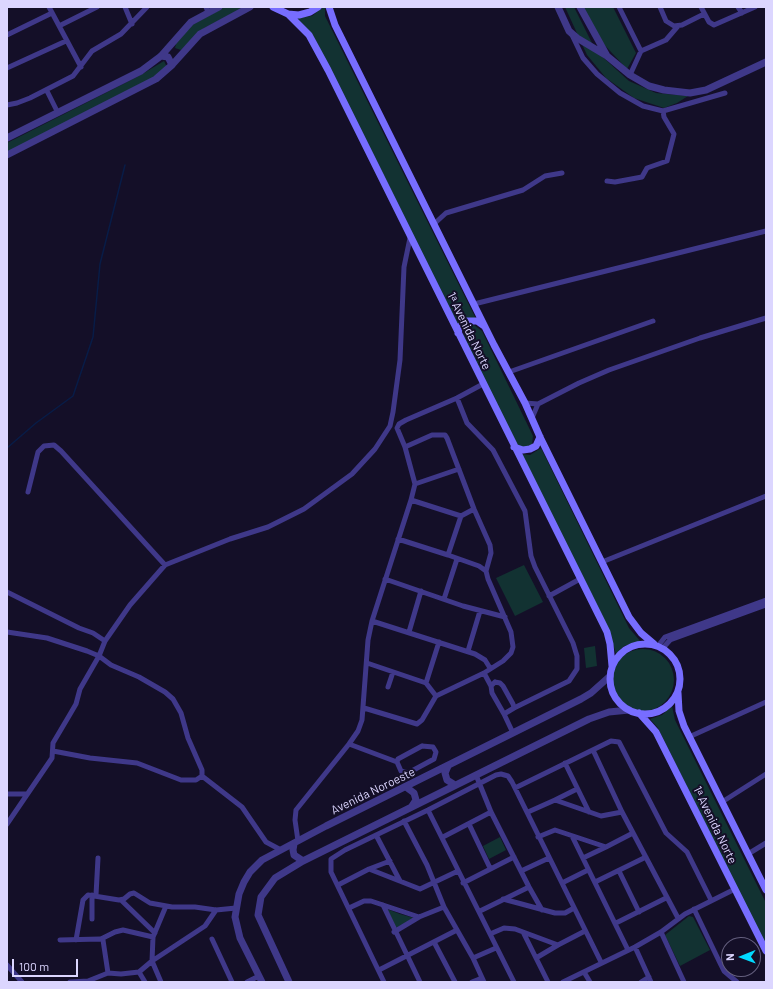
<!DOCTYPE html>
<meta charset="utf-8">
<style>
body{margin:0}
#map{position:relative;width:773px;height:989px;overflow:hidden;background:#140f28;font-family:Barlow,sans-serif}
canvas{display:block}
.frame{position:absolute;inset:0;border:8px solid #dcd6ff;pointer-events:none}
.north{position:absolute;left:721px;top:937px;width:40px;height:40px;box-sizing:border-box;background:#140f28;border:1px solid #645f7e;border-radius:50%;rotate:269deg;font-size:11px;font-weight:700;line-height:16px;text-align:center;color:#dcd6ff}
.north::after{content:'';display:block;margin:auto;width:14px;height:18px;background:#02daff;clip-path:polygon(50% 0,100% 100%,50% 72%,0 100%)}
.scale{position:absolute;left:12px;top:959px;width:66px;height:18px;box-sizing:border-box;border:2px solid #dcd6ff;border-top:0;padding-left:5px;font-size:12px;line-height:14px;white-space:nowrap;color:#dcd6ff;-webkit-text-stroke:3px #140f28;paint-order:stroke}
</style>
<div id="map">
<canvas width="773" height="989"></canvas>
<div class="frame"></div>
<div class="north">N</div>
<div class="scale">100 m</div>
</div>
<script>
const g = document.querySelector('canvas').getContext('2d');
g.lineJoin = 'round';
function fillPath(path, color) { g.fillStyle = color; g.fill(path, 'evenodd'); }
const shape = rows => new Path2D(rows.map(r => 'M' + r).join(''));
function strokePath(path, color, width, dash) { g.strokeStyle = color; g.lineWidth = width; g.lineCap = dash ? 'butt' : 'round'; g.setLineDash(dash || []); g.stroke(path); }
function label(font, color, halo, rows, align = 'center') {
  g.font = font + ' Barlow,sans-serif'; g.lineWidth = 4; g.setLineDash([]); g.textBaseline = 'middle'; g.strokeStyle = halo; g.fillStyle = color; for (const [text, x, y, turn = 0] of rows) {
    g.save(); g.translate(x, y); g.rotate((+turn || 0) * Math.PI / 180); g.textAlign = isNaN(turn) ? turn : align; if (halo) g.strokeText(text, 0, 0); g.fillText(text, 0, 0); g.restore();
  }
}
const green = shape([
 [225,7,245,7,204,28,181,50,175,48,176,44,192,25],
 [323,7,325,7,325,16,477,321,457,325,313,35,297,18,312,16],
 [565,7,574,7,596,51,629,81,656,93,688,96,677,103,664,108,634,98,606,78,587,55],
 [583,7,613,7,636,53,627,69,597,37],
 [164,61,167,67,152,80,7,154,7,143,139,76],
 [474,325,482,331,533,436,532,444,527,448,522,448,516,444,462,337,467,326],
 [541,448,629,628,641,642,624,646,616,654,610,634,521,454,530,455],
 [524,565,543,602,515,616,496,578],
 [595,646,597,666,586,668,584,648],
 '612 680a31 31 0 1 1 62 0a31 31 0 1 1-62 0Z',
 [672,706,675,720,766,903,766,946,658,728,650,719,662,715],
 [500,837,506,850,489,859,483,846],
 [387,909,400,914,414,918,396,928],
 [689,916,693,917,710,950,680,966,665,935]
]);
const stream = shape([
 [7,448,36,423,73,396,93,337,100,264,125,165]
]);
const minor = shape([
 [49,7,81,67],
 [125,7,132,24],
 [206,7,208,12],
 [619,7,641,51,630,75],
 [660,7,666,21,674,26,682,25,704,14],
 [701,7,709,22,714,25,755,7],
 [738,7,742,13],
 [59,26,97,7],
 [7,35,52,13],
 [572,35,583,58,597,74,620,93,643,106,663,111,725,93],
 [641,51,666,40,678,26],
 [7,68,66,41],
 [47,91,58,113],
 [7,105,17,103,30,98,73,76,92,51,121,34,147,7],
 [607,181,615,182,642,177,647,168,667,161,674,134,664,117,663,111],
 [434,224,446,213,523,190,545,176,562,173],
 [474,304,766,231],
 [509,372,653,321],
 [457,398,467,423,493,450,525,511,531,556,535,567,573,643,577,656,577,669,569,681,514,708],
 [525,403,538,404,579,383,609,370,700,338,766,318],
 [532,418,538,404],
 [415,484,459,469],
 [28,492,38,452,44,446,54,445,61,451,165,565],
 [411,500,461,516,474,509],
 [398,539,448,555,479,566,486,571],
 [448,555,461,516],
 [602,562,766,496],
 [385,579,463,606,505,617],
 [7,592,79,628,93,633,105,641],
 [549,596,580,579],
 [444,599,457,559],
 [372,621,475,654,485,660,490,668],
 [7,632,47,638,87,651,99,656,111,665,139,677,165,692,173,699,181,713,188,738,202,770,202,776,242,807,266,842,281,850],
 [409,632,421,591],
 [658,646,665,637,766,600],
 [663,648,670,640,766,605],
 [468,651,480,611],
 [367,663,426,683,436,696],
 [484,673,491,686],
 [495,682,500,683,503,686,513,704,514,708,504,714,492,693,491,686,495,682],
 [426,683,439,642],
 [388,687,393,672],
 [364,708,417,724,422,720,436,696,484,673,503,661,511,653,513,647,511,632,488,579,486,571,491,553,490,545,474,509,447,438,445,435,432,435,405,447],
 [504,714,513,733],
 [689,737,766,702],
 [349,744,397,762],
 [422,746,433,747,436,752,434,759,408,773,401,771,397,762,398,759,422,746],
 [593,750,622,812,678,918],
 [53,751,90,758,137,763,181,780,196,780,202,776],
 [565,763,589,812],
 [476,775,491,812,529,887,542,910],
 [515,788,611,741,619,742,666,833,687,852,711,900],
 [7,794,27,794],
 [555,800,577,789],
 [722,802,766,774],
 [428,810,514,982],
 [528,812,555,800,601,816,622,812],
 [404,821,427,865,444,907,473,958,484,982],
 [7,824,52,758,53,743,69,716,76,704,80,689,99,656,105,641,130,605,165,565,230,539,268,527,304,509,352,474,375,449,390,426,393,412,400,360,404,267,410,238],
 [469,824,490,868],
 [376,835,400,881],
 [572,836,628,950],
 [443,837,491,812],
 [538,837,555,830,606,847,633,833],
 [298,841,295,820,296,810,349,744,358,731,362,720,368,640,372,621,411,500,415,484,405,447,397,428,399,424,406,420,457,398,483,384],
 [748,854,766,843],
 [583,858,606,847],
 [369,869,390,861],
 [521,871,549,858],
 [619,871,639,912],
 [595,882,646,857],
 [463,883,514,857],
 [562,883,588,870],
 [338,885,369,869,420,889,458,871],
 [96,895,98,858],
 [503,899,555,913,565,913,574,908],
 [121,900,155,933],
 [383,905,420,982],
 [349,908,364,901,371,901,419,917,444,907],
 [694,909,720,963,724,971,737,982],
 [480,911,529,887],
 [92,919,92,895],
 [616,923,666,898],
 [394,932,419,917],
 [661,932,684,982],
 [490,934,504,928,515,929,558,945,585,931],
 [524,934,548,982],
 [101,939,115,932,123,930,153,937],
 [212,939,232,982],
 [60,940,100,939,103,940,108,973],
 [76,940,83,900,88,895,119,900,124,899,130,894,134,893,150,903,172,907,195,907,216,910,236,908],
 [434,942,455,982],
 [635,947,651,982],
 [473,958,496,948],
 [536,958,558,945],
 [7,965,22,982],
 [379,970,457,930],
 [139,972,145,982],
 [584,972,590,982],
 [70,982,88,981,108,973,121,974,139,972,152,961,205,926,216,910],
 [161,982,152,961,153,937,166,906],
 [247,982,259,976],
 [384,982,331,872,331,859,345,850,428,810,496,775,501,774,508,776,512,782,601,962],
 [472,982,482,978],
 [563,982,635,947,661,932,685,914,735,889],
 [641,982,649,977]
]);
const tertiary = shape([
 [558,7,569,31,577,38,607,56,630,75,649,86,664,90,690,93,706,90,766,62],
 [580,7,607,56],
 [161,56,168,57,172,65],
 [7,138,141,71,161,56,191,22,219,7],
 [7,155,156,79,172,65,200,34,250,7],
 [448,766,445,773,447,780,455,785],
 [406,787,414,793,416,800,412,806],
 [294,844,293,850,294,855,303,861],
 [262,982,240,938,235,917,239,894,244,882,250,872,262,860,326,826,581,699,591,693,610,676],
 [289,982,258,915,261,897,275,878,303,861,589,719,609,712,629,710]
]);
const secondary = shape([
 [273,7,288,14,299,15,310,12,318,7],
 [329,7,335,25,494,345,525,403,540,437,629,617,641,633,654,644],
 [288,14,309,35,328,70,607,632,610,644,612,666],
 [458,333,460,326,467,321,477,321,484,326],
 [514,447,523,450,530,449,536,446,540,437],
 '610 679a35 35 0 1 1 70 0a35 35 0 1 1-70 0Z',
 [678,693,679,711,684,726,766,890],
 [639,713,656,732,766,951]
]);
const streetNames = [
 ["1ᵃ Avenida Norte",469,331,64],
 ["Avenida Noroeste",373,791,-26],
 ["1ᵃ Avenida Norte",715,825,64]
];
fillPath(green, '#123232');
strokePath(stream, '#081c47', 1.5);
strokePath(minor, '#3f3889', 5);
strokePath(tertiary, '#3f3889', 7);
strokePath(secondary, '#776dff', 7);
label('12px', '#dcd6ff', '#140f28', streetNames);
</script>
